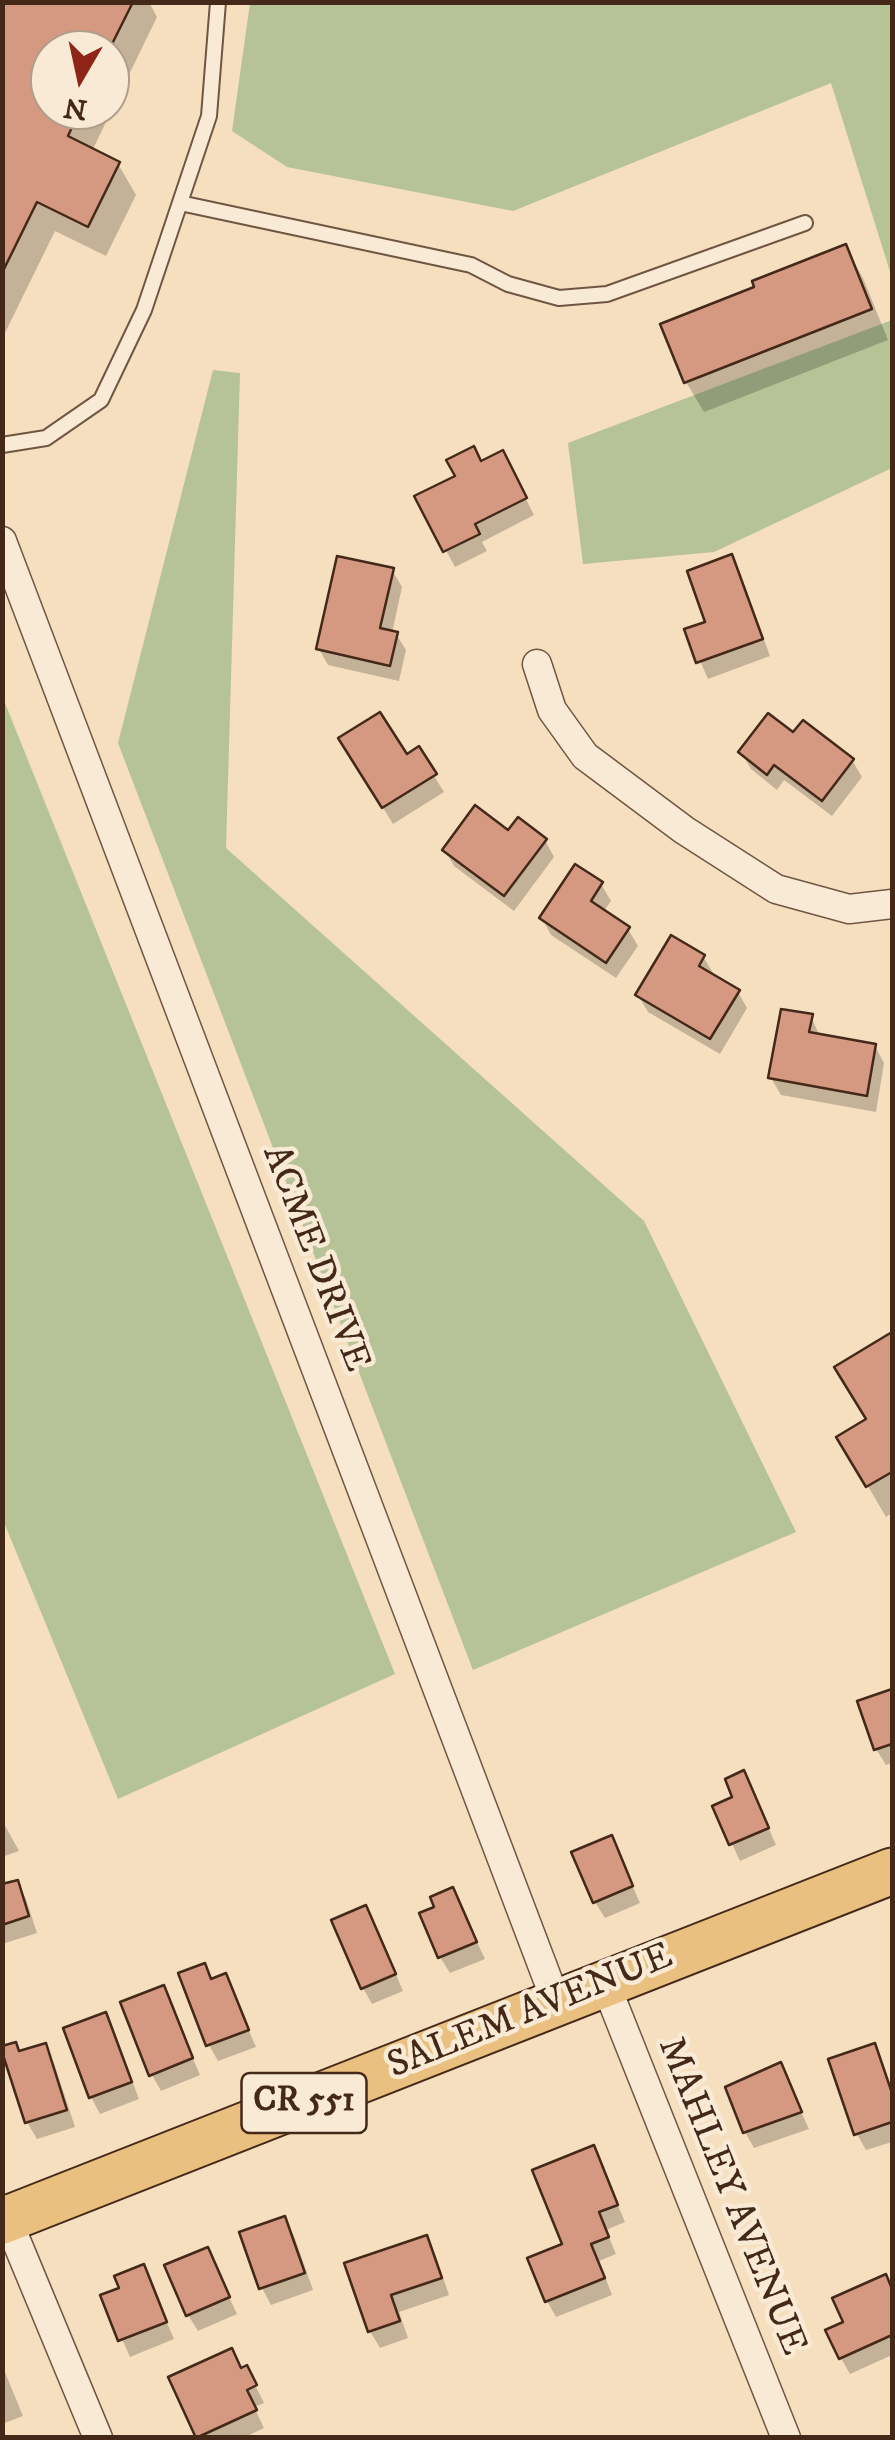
<!DOCTYPE html>
<style>
body{margin:0}
#map{position:relative;width:895px;height:2440px;overflow:hidden;background:#f5dfbf;font-family:"IM FELL DW Pica",serif}
canvas{display:block}
.frame{position:absolute;inset:0;border:5px solid #442919;pointer-events:none}
.north{position:absolute;left:30px;top:30px;width:100px;height:100px;box-sizing:border-box;background:#f8ead5;border:2px solid #b09d8a;border-radius:50%;rotate:189deg;font-size:28px;font-weight:700;line-height:40px;text-align:center;color:#442919}
.north::after{content:'';display:block;margin:auto;width:35px;height:45px;background:#8f2418;clip-path:polygon(50% 0,100% 100%,50% 72%,0 100%)}
</style>
<div id="map">
<canvas width="895" height="2440"></canvas>
<div class="frame"></div>
<div class="north">N</div>
</div>
<script>
const g = document.querySelector('canvas').getContext('2d');
g.lineJoin = 'round';
function fillPath(path, color) { g.fillStyle = color; g.fill(path, 'evenodd'); }
const shape = rows => new Path2D(rows.map(r => 'M' + r).join(''));
function strokePath(path, color, width, dash) { g.strokeStyle = color; g.lineWidth = width; g.lineCap = dash ? 'butt' : 'round'; g.setLineDash(dash || []); g.stroke(path); }
function label(font, color, halo, rows, align = 'center') {
  g.font = font + ' "IM FELL DW Pica",serif'; g.lineWidth = 9; g.setLineDash([]); g.textBaseline = 'middle'; g.strokeStyle = halo; g.fillStyle = color; for (const [text, x, y, turn = 0] of rows) {
    g.save(); g.translate(x, y); g.rotate((+turn || 0) * Math.PI / 180); g.textAlign = isNaN(turn) ? turn : align; if (halo) g.strokeText(text, 0, 0); g.fillText(text, 0, 0); g.restore();
  }
}
const green = shape([
 [250,3,892,3,892,278,831,83,513,211,287,167,232,131],
 [892,320,892,468,714,552,583,564,568,443],
 [213,370,240,373,226,848,644,1221,796,1532,473,1670,118,743],
 [3,698,395,1674,118,1799,3,1520]
]);
const shadow = shape([
 [2,2,149,2,157,17,92,151,118,164,136,195,106,256,55,231,2,339],
 [50,50,110,50,110,110,50,110],
 [845,247,863,278,888,340,704,412,686,382,758,289],
 [481,463,511,470,534,515,482,542,487,551,455,567,418,498],
 [731,558,740,574,770,656,708,679,687,631,708,623],
 [392,570,402,587,392,633,396,634,406,650,399,681,328,665,319,649],
 [794,735,852,760,862,777,832,816,784,780,777,790,751,769,741,752],
 [341,739,406,757,418,750,444,792,393,824],
 [509,833,545,840,554,857,514,911,454,866,445,850],
 [601,884,611,901,603,912,628,929,638,946,616,978,551,935,542,918],
 [703,956,713,973,711,976,738,992,747,1008,720,1054,648,1012,638,995],
 [811,1017,820,1036,875,1046,884,1063,876,1112,781,1095,771,1078],
 [892,1334,892,1513,886,1517,840,1438,868,1421,837,1368],
 [892,1692,892,1763,886,1765,876,1749,860,1703],
 [752,1790,776,1845,740,1861,715,1807],
 [2,1820,19,1851,2,1857],
 [611,1838,640,1903,605,1918,595,1902],
 [17,1882,26,1899,37,1933,2,1944,2,1887],
 [452,1890,485,1959,450,1973,440,1957,437,1908],
 [374,1924,403,1991,372,2004,363,1988],
 [225,1976,256,2047,218,2061,209,2045,212,1981],
 [163,1988,200,2075,161,2091,152,2075],
 [105,2015,114,2032,139,2099,100,2114,91,2097],
 [45,2046,54,2063,75,2127,37,2139,27,2122,4,2048,20,2054],
 [874,2046,892,2089,892,2142,866,2150,857,2134],
 [780,2066,809,2129,754,2148,745,2132],
 [593,2148,625,2222,606,2230,616,2254,599,2261,612,2295,556,2317,547,2301],
 [284,2219,294,2236,313,2290,271,2305,262,2288,243,2234],
 [426,2238,435,2254,449,2295,399,2312,408,2338,380,2348,370,2331,348,2265],
 [207,2250,237,2314,198,2331,188,2315],
 [143,2268,174,2339,130,2357,103,2296,122,2289],
 [885,2277,892,2291,892,2355,850,2374,841,2358,846,2323],
 [2,2365,23,2416,2,2424],
 [241,2371,255,2385,264,2403,254,2407,264,2428,243,2438,199,2438,172,2378]
]);
const building = shape([
 [2,2,133,2,109,50,50,50,50,110,80,110,68,136,120,162,88,227,37,202,2,273,2,2],
 [846,244,872,309,684,383,660,324,754,287,752,281,846,244],
 [474,446,481,461,503,450,527,498,475,524,480,534,443,552,414,496,455,476,446,460,474,446],
 [732,554,763,639,696,663,684,629,705,622,687,571,732,554],
 [337,556,394,568,380,628,398,632,390,666,316,649,337,556],
 [380,712,407,754,419,746,437,774,382,808,338,738,380,712],
 [768,713,793,732,803,720,854,759,822,801,774,765,767,775,738,752,768,713],
 [475,805,508,830,518,817,547,839,504,896,442,850,475,805],
 [575,864,603,882,591,901,630,927,606,963,539,918,575,864],
 [671,935,705,955,699,966,740,990,710,1039,635,995,671,935],
 [781,1009,813,1014,809,1032,876,1044,867,1096,768,1078,781,1009],
 [892,1332,892,1472,866,1487,836,1437,866,1419,834,1367,892,1332],
 [892,1689,892,1744,874,1750,857,1701,892,1689],
 [744,1770,769,1828,729,1845,712,1806,732,1797,725,1779,744,1770],
 [612,1835,633,1886,593,1903,571,1852,612,1835],
 [18,1880,29,1916,2,1925,2,1884,18,1880],
 [453,1887,477,1942,438,1958,419,1913,434,1907,430,1897,453,1887],
 [366,1905,396,1974,361,1989,331,1920,366,1905],
 [205,1963,211,1979,226,1973,249,2030,206,2046,178,1973,205,1963],
 [164,1985,193,2058,149,2076,120,2002,164,1985],
 [106,2012,132,2082,89,2098,63,2028,106,2012],
 [16,2042,19,2051,46,2043,67,2110,25,2123,2,2052,2,2046,16,2042],
 [875,2043,892,2093,892,2122,854,2135,828,2059,875,2043],
 [781,2062,802,2112,743,2133,725,2087,781,2062],
 [594,2145,618,2205,599,2212,609,2237,591,2244,605,2278,545,2302,527,2258,562,2244,532,2170,594,2145],
 [285,2216,305,2273,259,2289,239,2232,285,2216],
 [427,2235,442,2278,391,2295,400,2321,368,2332,344,2263,427,2235],
 [208,2247,230,2297,186,2316,164,2265,208,2247],
 [144,2264,167,2322,118,2341,100,2295,119,2288,114,2276,144,2264],
 [886,2274,892,2289,892,2335,839,2359,825,2330,843,2322,832,2298,886,2274],
 [232,2348,241,2368,247,2365,257,2385,247,2390,257,2410,196,2438,168,2377,232,2348]
]);
const lane = shape([
 [180,203,471,265,508,284,559,298,607,294,805,223],
 [2,445,46,438,101,400,144,310,209,116,218,2]
]);
const street = shape([
 [2,541,557,2004],
 [537,664,552,710,585,756,684,830,776,889,849,909,892,904],
 [605,1983,786,2438],
 [3,2209,98,2438]
]);
const primary = shape([
 [2,2221,892,1871]
]);
const shields = [
 [304,2103,125]
];
const shieldNames = [
 ["CR 551",304,2103]
];
const streetNames = [
 ["ACME DRIVE",314,1259,69],
 ["SALEM AVENUE",531,2013,-22],
 ["MAHLEY AVENUE",730,2197,68]
];
fillPath(green, '#b6c396');
fillPath(shadow, '#0003');
fillPath(building, '#d59881');
strokePath(building, '#442919', 2.5);
strokePath(lane, '#705642', 18);
strokePath(street, '#705642', 31);
strokePath(primary, '#442919', 49);
strokePath(lane, '#f8ead5', 14);
strokePath(street, '#f8ead5', 28);
strokePath(primary, '#eac080', 45);
for (const [x, y, w] of shields) { const box = new Path2D(); box.roundRect(x - w / 2, y - 30, w, 60, 8); g.fillStyle = '#f8ead5'; g.fill(box); strokePath(box, '#442919', 2.5); }
label('bold 35px', '#442919', null, shieldNames);
label('38px', '#442919', '#f8ead5', streetNames);
</script>
